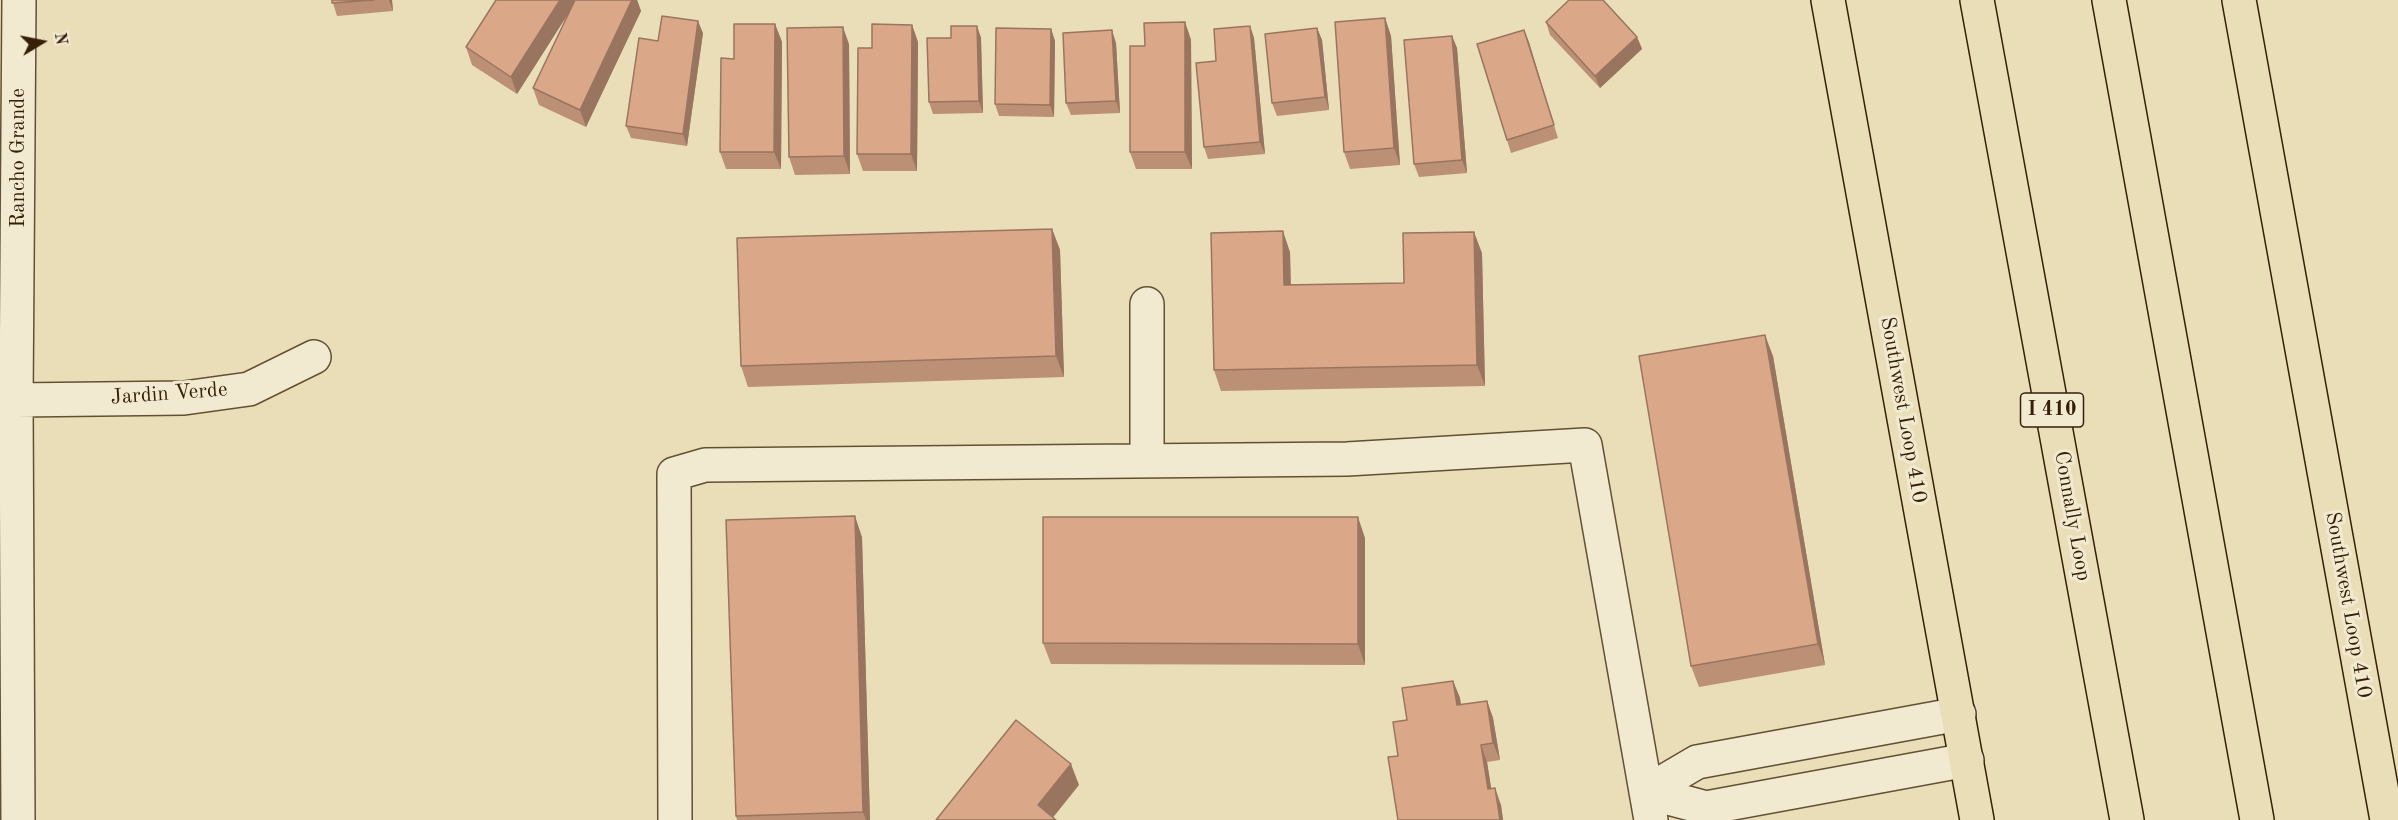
<!DOCTYPE html>
<style>
body{margin:0}
#map{position:relative;width:2398px;height:820px;overflow:hidden;background:#eadeb8;font-family:"Old Standard TT",serif}
canvas{display:block}
.north{position:absolute;left:12px;top:12px;width:60px;height:60px;-webkit-text-stroke:4px #f1ead1;paint-order:stroke;rotate:80deg;font-size:16px;font-weight:700;line-height:24px;text-align:center;color:#352006}
.north::after{content:'';display:block;margin:auto;width:21px;height:27px;background:#352006;clip-path:polygon(50% 0,100% 100%,50% 72%,0 100%)}
</style>
<div id="map">
<canvas width="2398" height="820"></canvas>
<div class="north">N</div>
</div>
<script>
const g = document.querySelector('canvas').getContext('2d');
g.lineJoin = 'round';
const shape = rows => new Path2D(rows.map(r => 'M' + r).join(''));
function strokePath(path, color, width, dash) { g.strokeStyle = color; g.lineWidth = width; g.lineCap = dash ? 'butt' : 'round'; g.setLineDash(dash || []); g.stroke(path); }
function fillPath(path, color) { g.fillStyle = color; g.fill(path, 'evenodd'); }
function label(font, color, halo, rows, align = 'center') {
  g.font = font + ' "Old Standard TT",serif'; g.lineWidth = 6; g.setLineDash([]); g.textBaseline = 'middle'; g.strokeStyle = halo; g.fillStyle = color; for (const [text, x, y, turn = 0] of rows) {
    g.save(); g.translate(x, y); g.rotate((+turn || 0) * Math.PI / 180); g.textAlign = isNaN(turn) ? turn : align; if (halo) g.strokeText(text, 0, 0); g.fillText(text, 0, 0); g.restore();
  }
}
const minor = shape([
 [16,400,184,398,249,389,314,357],
 [1147,461,1147,304],
 [1646,792,1706,808,1967,760],
 [1646,792,1697,762,1959,714],
 [18,820,16,400,19,0],
 [675,820,674,474,705,465,1347,459,1585,445,1651,820]
]);
const major = shape([
 [1828,0,1977,820],
 [2239,0,2387,820]
]);
const highway = shape([
 [1977,0,2127,820],
 [2109,0,2257,820]
]);
const wall = shape([
 [332,0,392,0,393,11,337,16],
 [496,0,637,0,641,11,586,127,539,105,533,88,569,12,517,94,472,65,466,47],
 [1385,18,1391,36,1400,165,1350,169,1344,152],
 [1185,22,1191,40,1192,169,1136,169,1130,152],
 [1546,22,1637,37,1642,49,1600,88,1550,35],
 [775,24,782,42,781,169,726,169,720,152],
 [912,25,918,42,917,171,863,171,857,154,872,48],
 [977,26,981,38,983,113,933,114,929,102,951,38],
 [1250,26,1254,38,1265,154,1208,159,1204,147],
 [1317,28,1322,40,1329,110,1277,116,1272,103],
 [1051,29,1055,41,1054,117,999,116,995,104],
 [1524,30,1558,138,1511,153,1507,140],
 [703,33,687,146,631,138,626,126,658,41],
 [1452,36,1457,48,1467,173,1419,177,1414,164],
 [1116,43,1120,113,1071,115,1066,103],
 [849,44,850,174,795,175,789,157],
 [1052,229,1060,250,1064,377,748,387,741,366],
 [1290,252,1291,285,1404,283,1482,253,1485,386,1221,391,1214,370],
 [1773,356,1825,665,1699,687,1691,666],
 [862,537,870,820,737,820,736,816],
 [1365,538,1365,665,1051,664,1043,643],
 [1453,681,1460,698,1461,705,1487,701,1493,718,1500,760,1487,762,1491,788,1501,805,1503,820,1398,820,1398,756,1407,720]
]);
const shadedWall = shape([
 [389,0,392,0,393,11],
 [560,0,577,0,517,94,511,77],
 [632,0,637,0,641,11,586,127,580,110],
 [1385,18,1391,36,1400,165,1394,148],
 [698,21,703,33,687,146,683,134],
 [1185,22,1191,40,1192,169,1185,152],
 [775,24,782,42,781,169,774,152],
 [912,25,918,42,917,171,911,154],
 [977,26,981,38,983,113,979,101],
 [1250,26,1254,38,1265,154,1260,142],
 [843,27,849,44,850,174,844,156],
 [1317,28,1322,40,1329,110,1325,97],
 [1051,29,1055,41,1054,117,1050,105],
 [1112,30,1116,43,1120,113,1116,101],
 [1524,30,1529,42,1558,138,1554,125],
 [1452,36,1457,48,1467,173,1462,160],
 [1637,37,1642,49,1600,88,1595,76],
 [1052,229,1060,250,1064,377,1056,356],
 [1283,231,1290,252,1291,306,1284,285],
 [1474,232,1482,253,1485,386,1477,365],
 [1765,335,1773,356,1825,665,1818,644],
 [855,516,862,537,870,820,866,820,863,812],
 [1358,517,1365,538,1365,665,1358,644],
 [1453,681,1460,698,1463,722,1457,705],
 [1487,701,1493,718,1500,760,1493,743],
 [1481,745,1487,762,1494,806,1488,789],
 [1071,764,1079,785,1051,820,1038,805],
 [1495,788,1501,805,1503,820,1500,820]
]);
const building = shape([
 [332,0,374,0,332,3,332,0],
 [496,0,560,0,511,77,466,47,496,0],
 [575,0,632,0,580,110,533,88,575,0],
 [1569,0,1603,0,1637,37,1595,76,1546,22,1569,0],
 [662,16,698,21,683,134,626,126,639,38,658,41,662,16],
 [1385,18,1394,148,1344,152,1335,22,1385,18],
 [1185,22,1185,152,1130,152,1130,46,1145,46,1144,23,1185,22],
 [734,24,775,24,774,152,720,152,721,58,734,59,734,24],
 [872,24,912,25,911,154,857,154,858,48,872,48,872,24],
 [951,26,977,26,979,101,929,102,927,38,951,38,951,26],
 [1250,26,1260,142,1204,147,1196,63,1216,61,1214,29,1250,26],
 [843,27,844,156,789,157,787,28,843,27],
 [996,28,1051,29,1050,105,995,104,996,28],
 [1317,28,1325,97,1272,103,1265,34,1317,28],
 [1112,30,1116,101,1066,103,1063,33,1112,30],
 [1524,30,1554,125,1507,140,1477,44,1524,30],
 [1452,36,1462,160,1414,164,1404,40,1452,36],
 [1052,229,1056,356,741,366,737,238,1052,229],
 [1283,231,1284,285,1404,283,1403,233,1474,232,1477,365,1214,370,1211,233,1283,231],
 [1765,335,1818,644,1691,666,1639,356,1765,335],
 [855,516,863,812,736,816,726,520,855,516],
 [1043,517,1358,517,1358,644,1043,643,1043,517],
 [1453,681,1457,705,1487,701,1493,743,1481,745,1488,789,1495,788,1500,820,1398,820,1388,757,1398,756,1393,722,1407,720,1402,688,1453,681],
 [1016,720,1071,764,1038,805,1056,820,936,820,1016,720]
]);
const shields = [
 [2052,410,63]
];
const shieldNames = [
 ["I 410",2052,410]
];
const streetNames = [
 ["Rancho Grande",18,158,-90],
 ["Jardin Verde",169,394,-4],
 ["Southwest Loop 410",1903,410,80],
 ["Connally Loop",2072,516,80],
 ["Southwest Loop 410",2348,605,80]
];
strokePath(minor, '#625032', 36);
strokePath(major, '#352006', 36);
strokePath(highway, '#352006', 36);
strokePath(minor, '#f1ead1', 33);
strokePath(major, '#eadeb8', 33);
strokePath(highway, '#eadeb8', 33);
fillPath(wall, '#bb9075');
fillPath(shadedWall, '#99755f');
fillPath(building, '#daa788');
strokePath(building, '#99755f', 1.5);
for (const [x, y, w] of shields) { const box = new Path2D(); box.roundRect(x - w / 2, y - 17, w, 34, 4.5); g.fillStyle = '#f1ead1'; g.fill(box); strokePath(box, '#352006', 1.5); }
label('bold 20px', '#352006', null, shieldNames);
label('21px', '#352006', '#f1ead1', streetNames);
</script>
